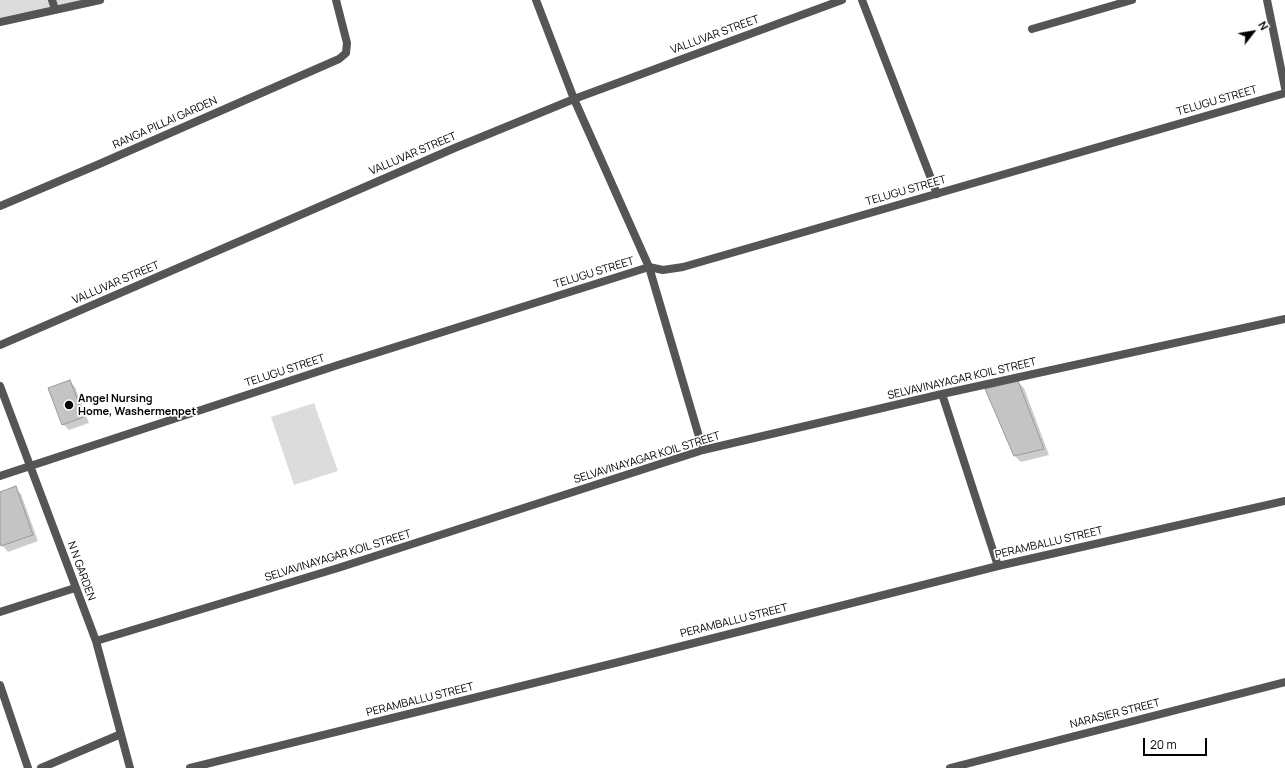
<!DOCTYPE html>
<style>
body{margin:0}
#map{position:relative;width:1285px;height:768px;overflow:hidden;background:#fff;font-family:Manrope,sans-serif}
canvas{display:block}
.north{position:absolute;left:1233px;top:12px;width:40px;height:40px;-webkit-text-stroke:3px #fff;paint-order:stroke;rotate:59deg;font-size:11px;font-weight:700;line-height:16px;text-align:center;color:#000}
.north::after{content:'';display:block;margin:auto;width:14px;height:18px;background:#000;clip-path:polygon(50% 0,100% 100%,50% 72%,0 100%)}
.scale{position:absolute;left:1143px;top:738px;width:64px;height:18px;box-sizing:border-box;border:2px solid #000;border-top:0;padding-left:5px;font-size:12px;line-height:14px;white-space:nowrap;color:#000;-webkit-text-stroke:3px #fff;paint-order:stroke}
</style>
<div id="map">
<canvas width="1285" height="768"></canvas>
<div class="north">N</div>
<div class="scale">20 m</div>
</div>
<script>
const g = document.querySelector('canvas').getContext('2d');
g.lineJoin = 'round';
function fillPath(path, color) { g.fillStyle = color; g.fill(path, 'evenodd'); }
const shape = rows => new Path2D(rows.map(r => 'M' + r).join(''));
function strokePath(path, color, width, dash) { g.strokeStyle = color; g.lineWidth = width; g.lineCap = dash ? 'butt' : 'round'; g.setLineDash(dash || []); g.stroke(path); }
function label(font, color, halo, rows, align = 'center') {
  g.font = font + ' Manrope,sans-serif'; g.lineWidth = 3.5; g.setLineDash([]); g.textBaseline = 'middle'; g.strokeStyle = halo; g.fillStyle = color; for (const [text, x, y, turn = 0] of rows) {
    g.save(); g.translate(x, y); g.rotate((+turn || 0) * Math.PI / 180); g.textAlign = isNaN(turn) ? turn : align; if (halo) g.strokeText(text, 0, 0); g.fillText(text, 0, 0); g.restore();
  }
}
const green = shape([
 [0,0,107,0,0,21],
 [314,403,338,471,294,485,271,417]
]);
const shadow = shape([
 [69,381,75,387,89,423,69,430,63,424],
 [1018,382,1024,388,1049,455,1021,462,1015,456],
 [15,488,21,494,38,541,8,552,2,545,0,539,0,493]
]);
const building = shape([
 [70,380,84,417,62,425,48,388,70,380],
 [1018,381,1044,449,1014,456,985,389,1018,381],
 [16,486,33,535,1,546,0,542,0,492,16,486]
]);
const service = shape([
 [52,0,55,9]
]);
const minor = shape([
 [536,0,574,99,649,267,703,450],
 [862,0,937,194],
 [1267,0,1285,88],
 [0,22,100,0],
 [1032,29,1132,0],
 [0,206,97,165,339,59,346,53,347,43,336,0],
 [0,345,457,147,574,99,842,0],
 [0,386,96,641,130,768],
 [942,394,998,566],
 [0,476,338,365,649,267,663,270,683,267,1285,93],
 [0,612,75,588],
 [96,641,338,568,703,450,942,394,1285,319],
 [0,685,28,768],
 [41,768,121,734],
 [190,768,623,661,998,566,1285,501],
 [950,768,1285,682]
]);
const markers = [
 [69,405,5,"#000"]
];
const streetNames = [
 ["VALLUVAR STREET",715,35,-20],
 ["TELUGU STREET",1217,101,-16],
 ["RANGA PILLAI GARDEN",165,123,-24],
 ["VALLUVAR STREET",413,154,-23],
 ["TELUGU STREET",906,191,-16],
 ["TELUGU STREET",594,273,-17],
 ["VALLUVAR STREET",116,283,-23],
 ["TELUGU STREET",285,371,-18],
 ["SELVAVINAYAGAR KOIL STREET",962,379,-13],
 ["SELVAVINAYAGAR KOIL STREET",647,458,-17],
 ["PERAMBALLU STREET",1049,543,-13],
 ["SELVAVINAYAGAR KOIL STREET",338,556,-17],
 ["N N GARDEN",81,571,70],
 ["PERAMBALLU STREET",734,621,-14],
 ["PERAMBALLU STREET",420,700,-14],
 ["NARASIER STREET",1115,714,-14]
];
const poiNames = [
 ["Angel Nursing",78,399],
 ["Home, Washermenpet",78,412]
];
fillPath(green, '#dcdcdc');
fillPath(shadow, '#0003');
fillPath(building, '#c4c4c4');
strokePath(building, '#999', 1);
strokePath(service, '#555', 8);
strokePath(minor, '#555', 8);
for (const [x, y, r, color] of markers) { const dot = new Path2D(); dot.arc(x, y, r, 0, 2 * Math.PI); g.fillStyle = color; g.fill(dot); strokePath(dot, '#fff', 1.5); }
label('11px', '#000', '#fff', streetNames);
label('bold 11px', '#000', '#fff', poiNames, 'left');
</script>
